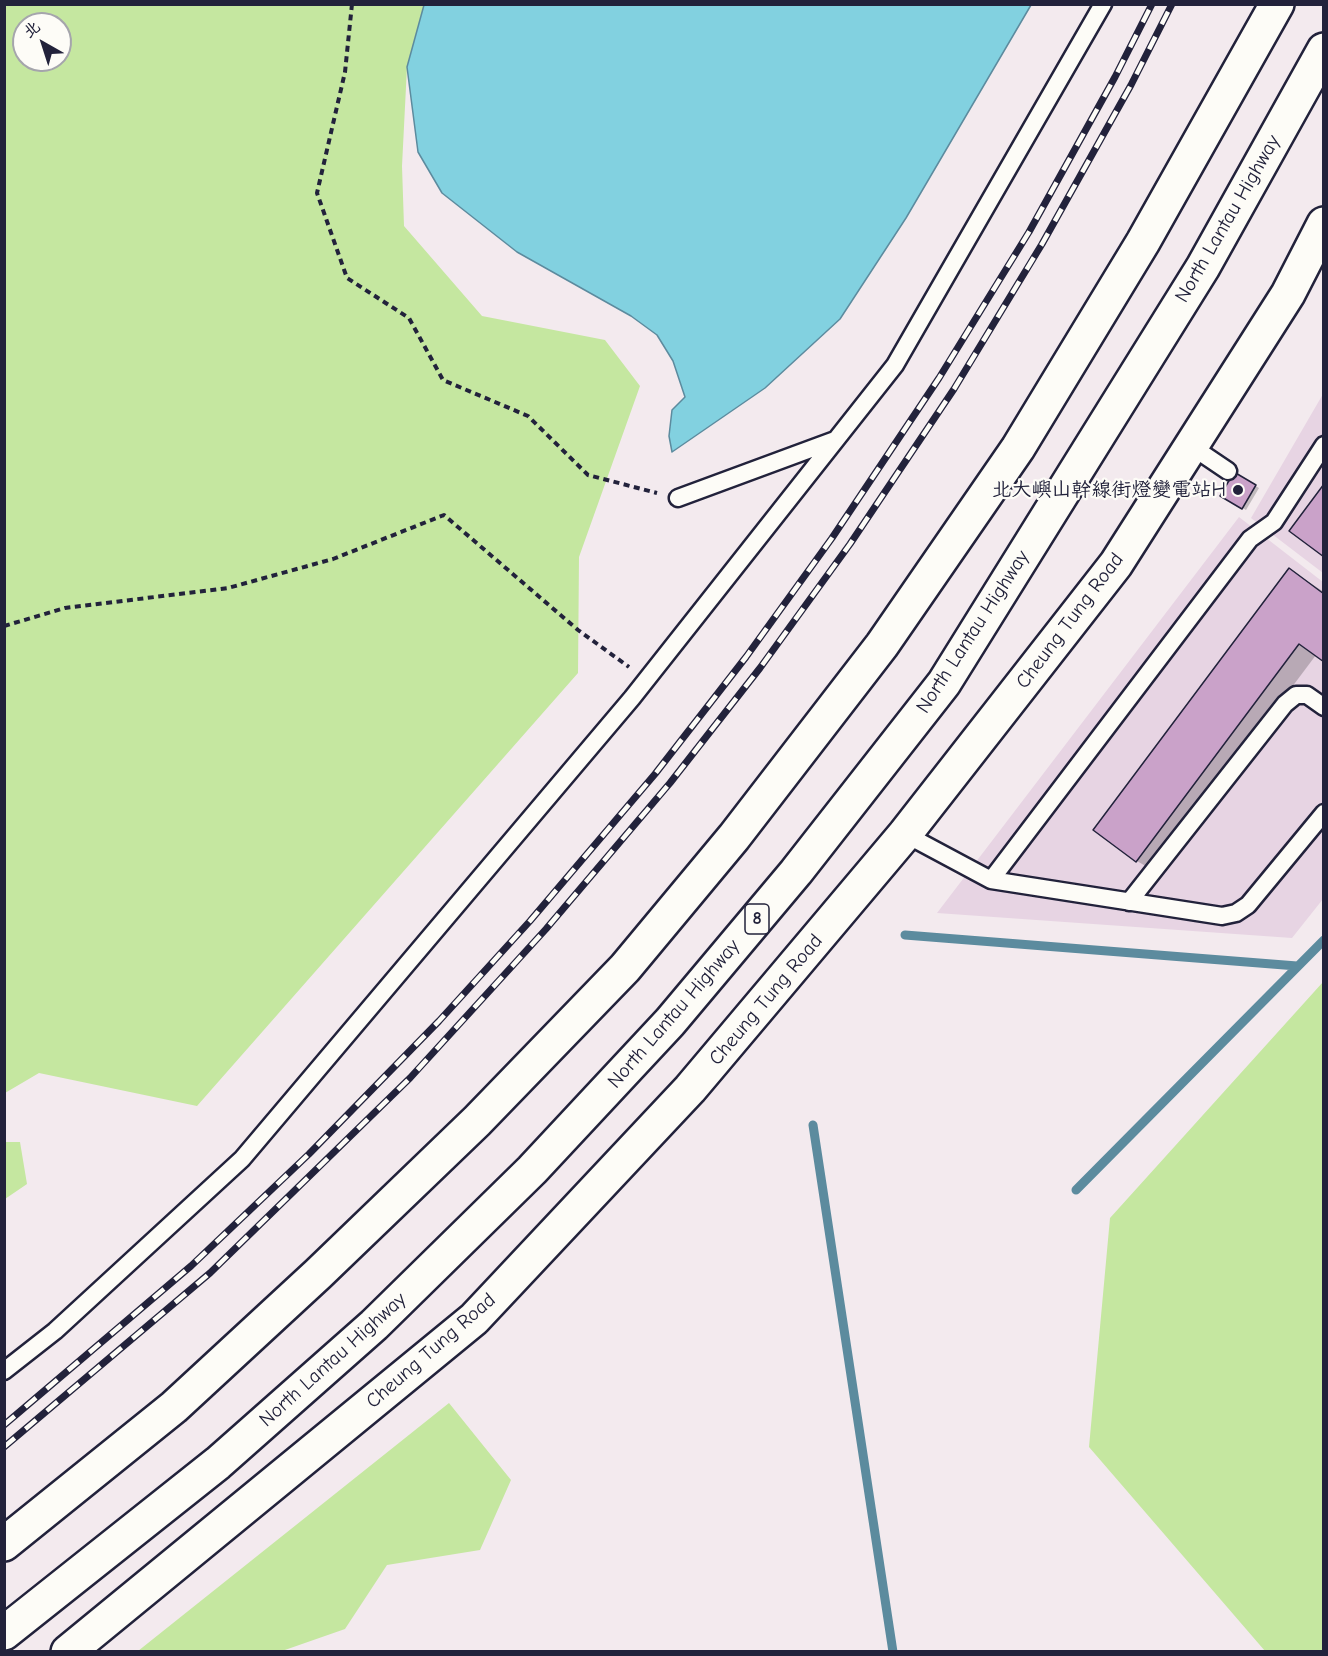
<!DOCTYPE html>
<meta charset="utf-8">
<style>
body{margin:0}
#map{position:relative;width:1328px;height:1656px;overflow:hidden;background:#f3eaee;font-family:"Comic Neue","LXGW WenKai TC",sans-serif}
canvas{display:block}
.frame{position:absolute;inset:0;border:6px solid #22223b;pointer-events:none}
.north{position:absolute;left:12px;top:12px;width:60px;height:60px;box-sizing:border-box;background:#fdfcf7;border:2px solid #a5a5ac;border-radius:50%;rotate:321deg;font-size:16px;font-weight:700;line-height:24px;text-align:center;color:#22223b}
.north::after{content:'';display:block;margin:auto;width:21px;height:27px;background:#22223b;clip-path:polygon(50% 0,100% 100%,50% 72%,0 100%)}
</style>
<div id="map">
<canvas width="1328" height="1656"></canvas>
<div class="frame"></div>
<div class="north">北</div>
</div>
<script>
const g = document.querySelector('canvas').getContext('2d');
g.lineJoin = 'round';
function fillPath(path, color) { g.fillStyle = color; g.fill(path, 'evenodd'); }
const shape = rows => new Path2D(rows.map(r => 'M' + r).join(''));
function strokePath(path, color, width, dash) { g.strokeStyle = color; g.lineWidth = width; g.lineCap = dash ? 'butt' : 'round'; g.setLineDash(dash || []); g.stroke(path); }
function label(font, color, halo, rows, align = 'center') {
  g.font = font + ' "Comic Neue","LXGW WenKai TC",sans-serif'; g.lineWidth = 4.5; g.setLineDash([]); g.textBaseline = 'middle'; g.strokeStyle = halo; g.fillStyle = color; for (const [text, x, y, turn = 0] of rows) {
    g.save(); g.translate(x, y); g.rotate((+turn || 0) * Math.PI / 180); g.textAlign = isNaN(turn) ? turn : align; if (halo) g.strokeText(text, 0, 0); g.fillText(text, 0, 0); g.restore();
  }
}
const built = shape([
 [1323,394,1323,573,1251,518],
 [1239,517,1323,582,1323,899,1292,938,937,913]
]);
const green = shape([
 [4,5,424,5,407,67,402,166,404,226,482,316,605,340,640,386,579,557,578,673,197,1106,39,1073,5,1093],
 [24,24,60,24,60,60,24,60],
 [1323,982,1323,1651,1265,1651,1089,1447,1110,1218],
 [5,1142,20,1142,27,1184,5,1199],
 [449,1403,511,1480,480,1550,387,1565,345,1629,282,1651,138,1651]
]);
const water = shape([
 [424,5,424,4,1031,5,906,218,840,319,765,388,672,452,669,436,672,410,685,397,673,361,657,335,631,316,517,252,442,193,418,152,407,67,424,5]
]);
const shadow = shape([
 [1235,474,1259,488,1246,510,1222,495],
 [1290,570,1324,592,1324,660,1316,655,1154,871,1137,861]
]);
const stream = shape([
 [905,935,1297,966],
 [813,1125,893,1652],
 [1076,1190,1324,940]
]);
const building = shape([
 [1234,472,1256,485,1242,509,1220,496,1234,472],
 [1324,484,1324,557,1289,531,1324,484],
 [1289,568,1324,594,1324,662,1299,644,1136,862,1093,830,1289,568]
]);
const path = shape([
 [352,4,345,72,317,193,347,278,409,318,443,380,528,416,588,475,657,493],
 [4,626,65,608,228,588,333,559,444,515,578,630,629,667]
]);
const service = shape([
 [1191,446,1228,471],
 [678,498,835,440],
 [905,834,991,880,1222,916,1236,913,1248,905,1324,813],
 [991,880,1250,539,1274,522,1324,445],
 [1129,902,1285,704,1296,695,1307,695,1324,707],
 [4,1371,55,1331,242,1159,632,698,895,365,1103,4]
]);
const secondary = shape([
 [68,1652,474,1319,690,1089,905,834,1116,564,1288,294,1324,224]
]);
const motorway = shape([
 [4,1544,174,1407,318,1274,477,1121,625,968,734,837,882,645,1018,448,1143,242,1277,4],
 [4,1633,218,1463,374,1325,532,1170,670,1022,796,872,944,683,1203,267,1324,50]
]);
const rail = shape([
 [4,1425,191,1266,309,1154,439,1021,530,921,655,774,746,657,832,538,939,378,1029,232,1115,77,1152,4],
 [4,1447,210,1273,410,1078,546,929,670,783,760,668,850,544,954,389,1042,244,1131,85,1172,4]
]);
const markers = [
 [1238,490,6,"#22223b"]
];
const shields = [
 [757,919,24]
];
const shieldNames = [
 ["8",757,919]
];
const streetNames = [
 ["North Lantau Highway",1228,219,-60],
 ["Cheung Tung Road",1070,621,-53],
 ["North Lantau Highway",973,632,-57],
 ["Cheung Tung Road",766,1000,-50],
 ["North Lantau Highway",674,1014,-49],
 ["Cheung Tung Road",431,1351,-41],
 ["North Lantau Highway",333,1360,-42]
];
const poiNames = [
 ["北大嶼山幹線街燈變電站H",1226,490]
];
fillPath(built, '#e7d4e3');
fillPath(green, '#c5e7a0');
fillPath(water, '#82d1e0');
strokePath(water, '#5c8b9e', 1.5);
fillPath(shadow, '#0003');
strokePath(stream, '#5c8b9e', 9);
fillPath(building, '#caa2c9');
strokePath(building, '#22223b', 1.5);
strokePath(service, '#22223b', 21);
strokePath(secondary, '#22223b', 38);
strokePath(motorway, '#22223b', 38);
strokePath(path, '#22223b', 4, [6, 4.5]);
strokePath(service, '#fdfcf7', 16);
strokePath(secondary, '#fdfcf7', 33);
strokePath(motorway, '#fdfcf7', 33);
strokePath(rail, '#22223b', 7);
strokePath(rail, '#fdfcf7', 4.5, [14]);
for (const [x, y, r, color] of markers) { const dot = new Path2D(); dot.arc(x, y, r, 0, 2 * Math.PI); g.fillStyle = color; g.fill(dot); strokePath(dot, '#fdfcf7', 2); }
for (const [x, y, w] of shields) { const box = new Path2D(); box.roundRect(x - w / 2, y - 15, w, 30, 4.5); g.fillStyle = '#fdfcf7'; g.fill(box); strokePath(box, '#22223b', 1.5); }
label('bold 18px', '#22223b', null, shieldNames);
label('20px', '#22223b', '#fdfcf7', streetNames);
label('20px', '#22223b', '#fdfcf7', poiNames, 'right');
</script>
